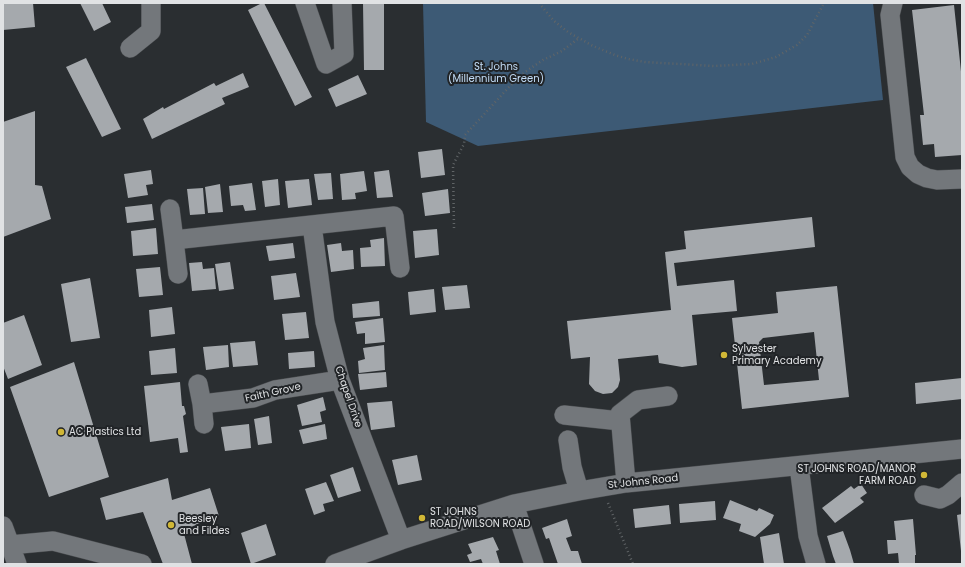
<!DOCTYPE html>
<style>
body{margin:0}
#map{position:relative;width:965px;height:567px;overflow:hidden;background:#2a2e31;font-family:Poppins,sans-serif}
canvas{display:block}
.frame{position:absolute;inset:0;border:4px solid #e0e2e4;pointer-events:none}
</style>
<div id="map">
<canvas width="965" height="567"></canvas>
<div class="frame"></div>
</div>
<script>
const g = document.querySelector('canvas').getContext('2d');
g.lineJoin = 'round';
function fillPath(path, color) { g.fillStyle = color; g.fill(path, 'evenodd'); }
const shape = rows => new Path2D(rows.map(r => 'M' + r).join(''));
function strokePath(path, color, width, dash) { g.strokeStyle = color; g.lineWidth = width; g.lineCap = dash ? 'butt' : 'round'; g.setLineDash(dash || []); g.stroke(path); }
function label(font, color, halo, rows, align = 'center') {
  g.font = font + ' Poppins,sans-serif'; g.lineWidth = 4; g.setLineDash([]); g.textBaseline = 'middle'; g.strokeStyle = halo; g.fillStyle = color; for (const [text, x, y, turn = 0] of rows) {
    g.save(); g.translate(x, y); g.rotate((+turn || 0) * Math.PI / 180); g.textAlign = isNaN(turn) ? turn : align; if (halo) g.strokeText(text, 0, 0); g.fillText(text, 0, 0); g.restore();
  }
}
const green = shape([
 [423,3,873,3,883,100,478,146,426,122]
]);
const building = shape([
 [3,3,33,3,35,27,3,30],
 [80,3,102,3,111,22,94,31],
 [262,3,264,3,312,97,295,106,248,10],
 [363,3,384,3,384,70,364,70],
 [954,5,962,81,962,155,935,157,934,144,923,145,920,115,924,115,912,10],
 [86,58,121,129,102,137,66,67],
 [243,73,249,87,222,98,225,104,152,139,143,119,163,107,164,109,214,83,216,86],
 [358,75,367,94,336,107,328,89],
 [35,111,35,185,42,186,51,219,3,237,3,122],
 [442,149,445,175,421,178,418,152],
 [151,170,153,184,146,185,148,195,128,198,124,174],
 [389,170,393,197,377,198,374,172],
 [364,171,367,191,355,193,356,199,342,200,340,174],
 [331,173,333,199,318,200,314,174],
 [278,179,280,205,265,207,262,181],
 [309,179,312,205,288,208,285,181],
 [252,183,256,210,245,211,243,205,231,206,229,186],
 [220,184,223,212,208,213,205,187],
 [203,188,205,214,190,215,187,189],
 [448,189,450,213,425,216,422,193],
 [152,204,154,220,127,223,125,207],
 [812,217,815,247,674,263,677,286,734,280,737,311,692,315,697,365,682,367,659,363,658,355,618,359,620,380,618,387,612,393,603,394,595,391,589,384,590,357,571,359,567,321,671,310,665,252,686,249,684,231],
 [156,228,158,254,133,256,131,231],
 [437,229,439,255,415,258,413,231],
 [384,238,385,266,361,267,360,248,371,247,370,240],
 [293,243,295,258,269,261,266,246],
 [341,243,342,251,353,250,354,269,331,272,327,245],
 [202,262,203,269,214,268,216,289,192,291,189,263],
 [230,262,234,289,219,291,215,264],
 [160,267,163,295,139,297,136,269],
 [296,273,300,297,274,300,271,276],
 [90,278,100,338,71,342,61,284],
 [467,285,470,308,445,310,442,287],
 [837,286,849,397,742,409,732,318,778,313,776,292],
 [814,332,819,380,764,385,759,342,763,338],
 [434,289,436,312,410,315,408,292],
 [379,301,380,316,353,318,352,304],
 [172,307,175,334,151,337,149,310],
 [306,312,309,338,285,340,282,314],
 [24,315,42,365,8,379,3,366,3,323],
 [383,318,385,342,365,344,365,333,357,334,355,322],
 [255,341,258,365,233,367,230,343],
 [228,345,229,367,206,370,203,347],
 [384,345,385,370,359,373,358,361,365,359,363,348],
 [175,348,177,373,151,375,149,351],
 [314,351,315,367,289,369,288,353],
 [74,362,109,477,49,497,10,387],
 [386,372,387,387,360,390,358,374],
 [962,378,962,399,916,404,915,383],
 [180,382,182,406,184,406,186,414,183,416,188,452,180,453,178,438,150,442,144,386],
 [323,397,326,410,320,412,322,422,302,426,297,405],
 [392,401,395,427,371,430,367,403],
 [269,416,272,443,258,445,254,419],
 [249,424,251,448,225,451,221,427],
 [325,424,327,439,303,444,299,430],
 [417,455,422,480,398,485,392,460],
 [353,467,361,491,338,498,330,475],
 [168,478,172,500,210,488,219,516,183,530,192,564,163,564,143,512,106,520,100,498],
 [326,482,334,501,323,504,325,511,314,515,305,489],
 [861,484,867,493,860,498,864,502,835,523,822,508,851,486,854,489],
 [730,500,757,511,759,508,774,515,770,524,755,537,739,531,741,524,723,518],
 [715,501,716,520,680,523,679,504],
 [669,505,671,524,635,528,633,509],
 [962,514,962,551,961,551,957,515],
 [567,519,572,536,566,538,571,551,578,551,582,564,558,564,549,538,546,539,542,528],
 [913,519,916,555,915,555,915,564,899,564,898,553,888,554,887,540,896,540,894,521],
 [266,524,276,555,251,564,241,533],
 [843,531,850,550,854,564,836,564,833,556,827,536],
 [779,533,784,564,764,564,760,537],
 [493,537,499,550,496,551,500,564,483,564,481,559,470,562,467,555,472,553,468,544]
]);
const path = shape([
 [539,3,554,21,568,32,593,46,615,55,628,59,645,62,714,66,752,64,776,57,797,45,807,35,824,3],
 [454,228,453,165,464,144,465,135,510,86,525,72,543,60,562,51,579,38],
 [608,503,633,564]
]);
const minor = shape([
 [305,3,326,64,344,54,342,3],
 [893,3,890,15,905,157,910,167,918,174,927,178,937,180,962,179],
 [130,48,151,31,151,3],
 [170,209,174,240],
 [312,225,325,322,340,380,401,540],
 [178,274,174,240,394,216,400,268],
 [198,384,202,404,253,398,275,390,340,380],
 [202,404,204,424],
 [564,415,620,421],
 [568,440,572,467,579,491],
 [799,466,808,536,816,564],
 [626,483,620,414,638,400,668,396],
 [924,495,940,499,948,495,962,483],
 [514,504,534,564],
 [3,526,17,564],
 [10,545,53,541,142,564],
 [335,564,401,540,514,504,579,491,626,483,962,449]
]);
const markers = [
 [724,355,4,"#d1b736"],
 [61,432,4,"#d1b736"],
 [924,475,4,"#d1b736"],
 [422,518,4,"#d1b736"],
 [171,525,4,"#d1b736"]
];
const parkNames = [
 ["St. Johns",496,67],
 ["(Millennium Green)",496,79]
];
const poiNames = [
 ["Sylvester",732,349],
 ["Primary Academy",732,361],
 ["AC Plastics Ltd",69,432],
 ["ST JOHNS ROAD/MANOR",916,469,"right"],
 ["FARM ROAD",916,481,"right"],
 ["ST JOHNS",430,512],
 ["ROAD/WILSON ROAD",430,524],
 ["Beesley",179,519],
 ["and Fildes",179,531]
];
const streetNames = [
 ["Faith Grove",273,393,-13],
 ["Chapel Drive",348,397,71],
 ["St Johns Road",643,482,-6]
];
fillPath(green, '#3d5a75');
fillPath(building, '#a5a9ad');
strokePath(minor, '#484b4e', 20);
strokePath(path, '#616567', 2.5, [1, 3]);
strokePath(minor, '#73777b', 19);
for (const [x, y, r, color] of markers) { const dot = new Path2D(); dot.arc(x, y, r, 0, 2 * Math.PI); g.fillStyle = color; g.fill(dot); strokePath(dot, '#212427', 1.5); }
label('10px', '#c3ddf7', '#212427', parkNames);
label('10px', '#e0e2e4', '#212427', poiNames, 'left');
label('10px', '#e0e2e4', '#212427', streetNames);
</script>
